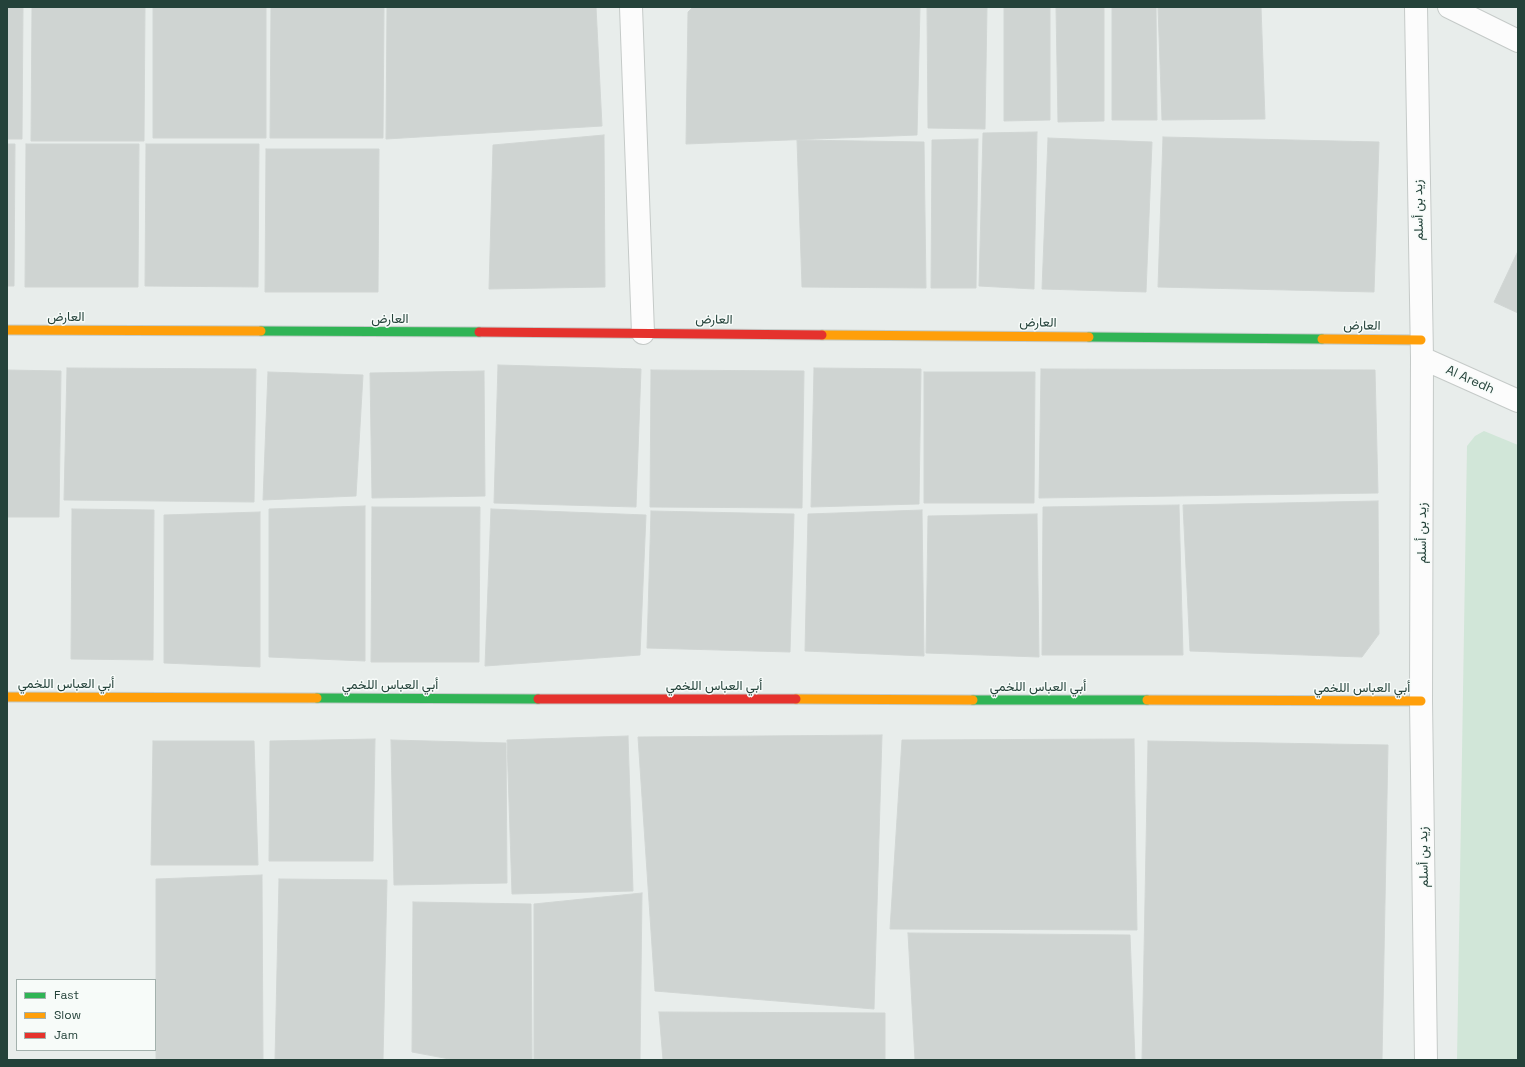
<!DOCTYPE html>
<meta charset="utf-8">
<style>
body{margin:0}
#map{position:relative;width:1525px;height:1067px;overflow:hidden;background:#e8edeb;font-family:"Space Grotesk",sans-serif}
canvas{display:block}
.frame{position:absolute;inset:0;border:8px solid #24423a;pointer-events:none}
.legend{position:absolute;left:16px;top:979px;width:140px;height:72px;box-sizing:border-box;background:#f7fbf9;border:1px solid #a3b1ad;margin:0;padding:5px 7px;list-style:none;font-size:12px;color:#24423a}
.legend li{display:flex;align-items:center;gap:8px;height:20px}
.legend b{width:20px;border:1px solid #a3b1ad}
</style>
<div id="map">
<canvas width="1525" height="1067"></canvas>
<div class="frame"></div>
<ul class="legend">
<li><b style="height:5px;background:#30b455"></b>Fast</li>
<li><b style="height:5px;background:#ff9f0a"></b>Slow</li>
<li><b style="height:5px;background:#e5322d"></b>Jam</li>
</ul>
</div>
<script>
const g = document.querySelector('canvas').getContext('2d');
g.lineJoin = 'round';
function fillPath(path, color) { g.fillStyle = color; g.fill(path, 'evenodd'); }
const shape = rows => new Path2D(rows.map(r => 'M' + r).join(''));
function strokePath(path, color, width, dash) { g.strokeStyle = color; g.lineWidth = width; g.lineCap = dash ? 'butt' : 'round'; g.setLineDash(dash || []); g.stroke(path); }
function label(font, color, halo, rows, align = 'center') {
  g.font = font + ' "Space Grotesk",Vazirmatn,sans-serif'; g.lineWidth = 3; g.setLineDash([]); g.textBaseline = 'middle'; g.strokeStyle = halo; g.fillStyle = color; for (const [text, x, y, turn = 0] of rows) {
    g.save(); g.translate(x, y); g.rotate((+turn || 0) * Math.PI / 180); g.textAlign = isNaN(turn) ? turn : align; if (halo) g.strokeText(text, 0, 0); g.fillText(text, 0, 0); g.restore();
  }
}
const green = shape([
 [1484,431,1518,445,1518,1060,1457,1060,1467,446,1475,436]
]);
const building = shape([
 [7,7,23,7,22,139,7,139,7,7],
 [32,7,145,7,144,141,31,141,32,7],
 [153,7,266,7,266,138,153,138,153,7],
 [271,7,384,7,383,138,270,138,271,7],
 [387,7,596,7,602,126,386,139,387,7],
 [693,7,920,7,917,135,686,144,688,12,693,7],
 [927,7,987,7,985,129,928,128,927,7],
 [1004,7,1050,7,1050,120,1004,121,1004,7],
 [1056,7,1104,7,1104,121,1058,122,1056,7],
 [1112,7,1156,7,1157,120,1112,120,1112,7],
 [1158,7,1261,7,1265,119,1162,120,1158,7],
 [1037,132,1034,289,979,286,983,133,1037,132],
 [604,135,605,287,489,289,493,145,604,135],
 [1163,137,1379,142,1374,292,1158,287,1163,137],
 [1048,138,1152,142,1146,292,1042,289,1048,138],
 [978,139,976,288,931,288,932,140,978,139],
 [797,140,924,142,926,288,802,287,797,140],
 [7,144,15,144,14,286,7,286,7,144],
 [26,144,139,144,138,287,25,287,26,144],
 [146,144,259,144,258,287,145,286,146,144],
 [266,149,379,149,378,292,265,292,266,149],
 [1518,251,1518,313,1494,302,1518,251],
 [498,365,641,369,636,507,494,503,498,365],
 [67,368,256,369,254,502,64,500,67,368],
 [814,368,921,369,919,504,811,507,814,368],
 [1041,369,1375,370,1378,493,1039,498,1041,369],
 [7,370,61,371,59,517,7,517,7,370],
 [651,370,804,371,802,508,650,507,651,370],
 [484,371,485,496,372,498,370,373,484,371],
 [268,372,363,375,356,496,263,500,268,372],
 [924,372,1035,372,1034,503,924,503,924,372],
 [1378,501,1379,634,1362,657,1190,651,1183,505,1378,501],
 [1179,505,1183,655,1042,655,1043,507,1179,505],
 [365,506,365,661,269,657,269,509,365,506],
 [372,507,480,507,479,662,371,662,372,507],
 [72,509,154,510,153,660,71,659,72,509],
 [491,509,646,515,640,655,485,666,491,509],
 [922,510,924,656,805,651,808,514,922,510],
 [651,511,794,514,790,652,647,648,651,511],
 [260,512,260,667,164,663,164,515,260,512],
 [1037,514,1039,657,926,653,928,516,1037,514],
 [882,735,874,1009,655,991,638,737,882,735],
 [628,736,633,891,512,894,507,740,628,736],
 [375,739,373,861,269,861,270,741,375,739],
 [1134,739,1137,930,890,929,902,740,1134,739],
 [391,740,506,743,507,883,394,885,391,740],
 [153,741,254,741,258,865,151,865,153,741],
 [1148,741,1388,745,1382,1060,1142,1060,1148,741],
 [262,875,263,1059,156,1059,156,879,262,875],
 [279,879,387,880,383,1060,275,1060,279,879],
 [642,893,640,1060,534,1060,534,904,642,893],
 [413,902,531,904,532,1060,455,1060,412,1052,413,902],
 [908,933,1130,935,1135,1060,915,1060,908,933],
 [659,1012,885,1013,885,1060,663,1060,659,1012]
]);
const street = shape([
 [631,7,643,333],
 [1416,7,1422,358,1421,701,1426,1060],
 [1449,7,1518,41],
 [1422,358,1518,401]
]);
const fast = shape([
 [261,331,479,332],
 [1089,337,1322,339],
 [317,698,538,699],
 [973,700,1147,700]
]);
const slow = shape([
 [7,330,261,331],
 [822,335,1089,337],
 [1322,339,1421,340],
 [7,697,317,698],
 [796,699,973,700],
 [1147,700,1421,701]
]);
const jam = shape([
 [479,332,822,335],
 [538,699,796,699]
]);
const streetNames = [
 ["زيد بن أسلم",1419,210,-91],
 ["العارض",66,317],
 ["العارض",390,319],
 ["العارض",714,320,1],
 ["العارض",1038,323,1],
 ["العارض",1362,326,1],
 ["Al Aredh",1470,380,24],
 ["زيد بن أسلم",1422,533,-90],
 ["أبي العباس اللخمي",66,684],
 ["أبي العباس اللخمي",390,685],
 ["أبي العباس اللخمي",714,686],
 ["أبي العباس اللخمي",1038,687],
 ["أبي العباس اللخمي",1362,688],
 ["زيد بن أسلم",1424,857,-91]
];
fillPath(green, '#d1e6d8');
fillPath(building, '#cfd4d2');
strokePath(building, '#d1d6d4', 1);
strokePath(street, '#c5cac8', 24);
strokePath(fast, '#c3cbc8', 11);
strokePath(slow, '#c3cbc8', 11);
strokePath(jam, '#c3cbc8', 11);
strokePath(street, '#fcfcfc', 22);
strokePath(fast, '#30b455', 9);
strokePath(slow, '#ff9f0a', 9);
strokePath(jam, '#e5322d', 9);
label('13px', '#24423a', '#f7fbf9', streetNames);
</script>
